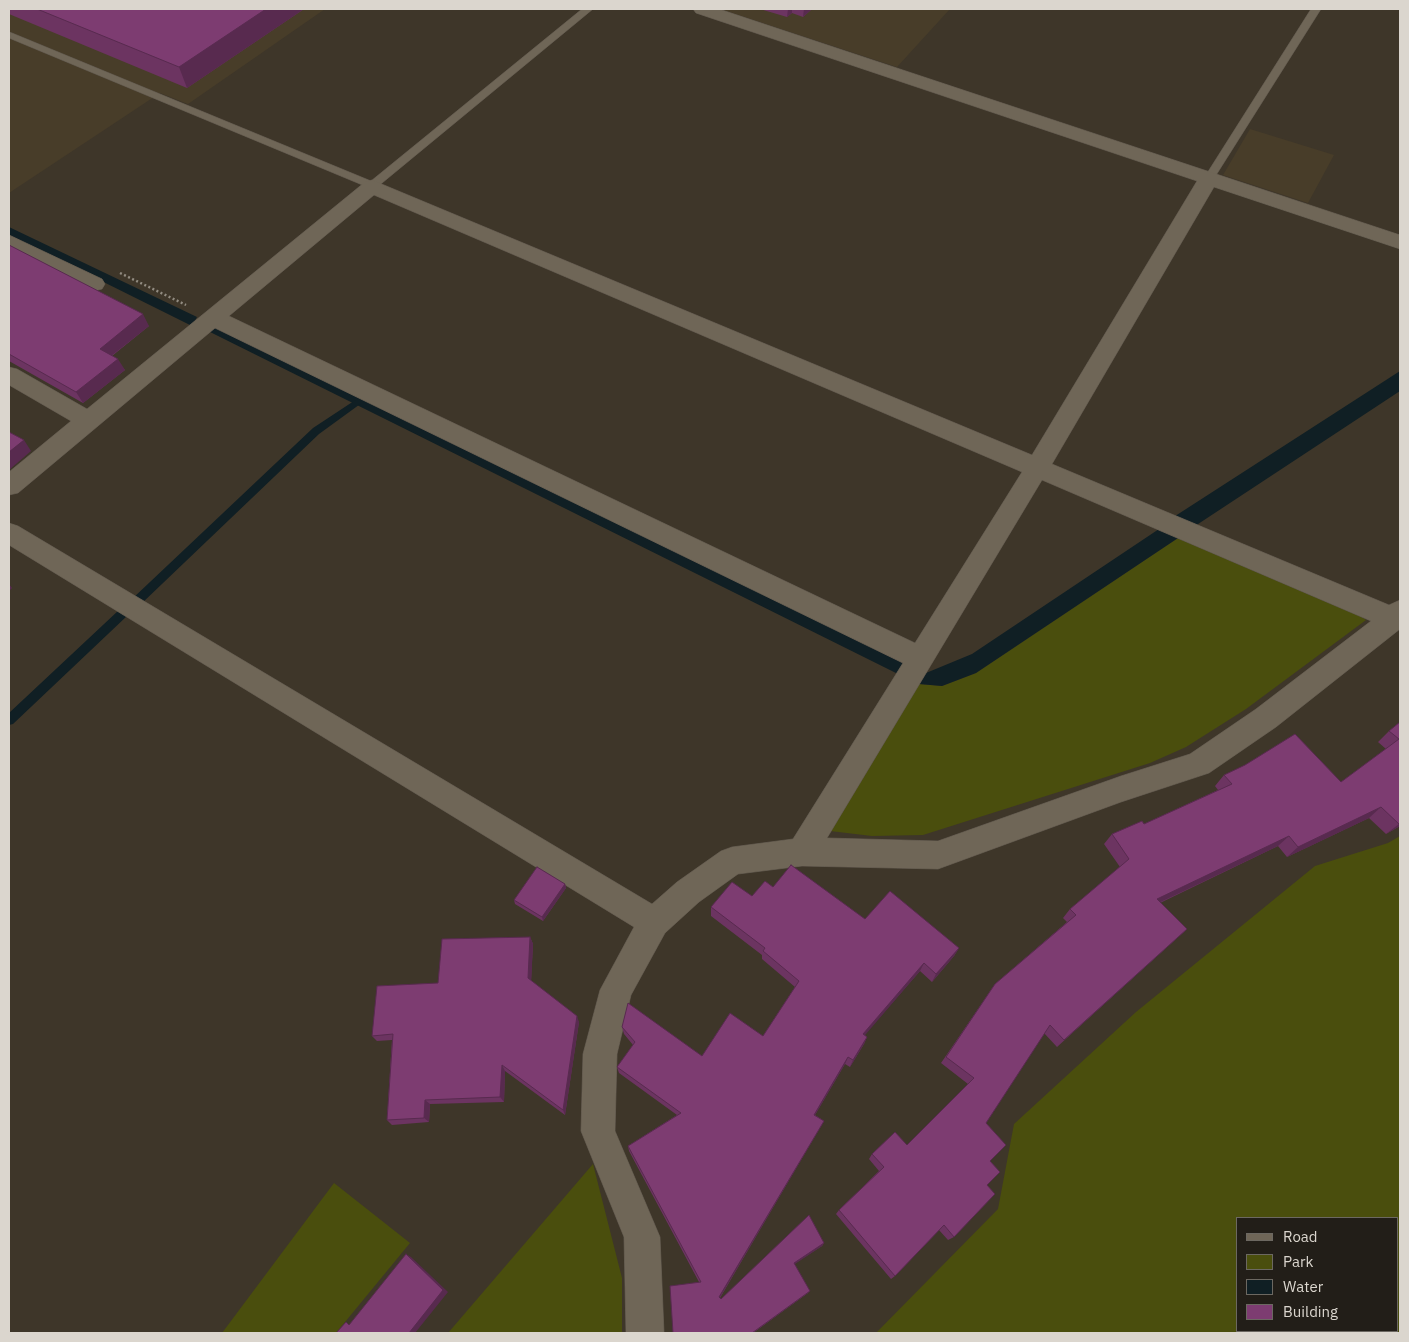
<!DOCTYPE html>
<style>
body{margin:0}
#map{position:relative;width:1409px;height:1342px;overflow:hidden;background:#3e3629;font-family:"IBM Plex Sans",sans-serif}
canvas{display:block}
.frame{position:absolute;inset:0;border:10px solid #dbd6ce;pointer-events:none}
.legend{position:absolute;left:1236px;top:1217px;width:162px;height:115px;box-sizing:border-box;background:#221e18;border:1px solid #6c6861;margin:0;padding:6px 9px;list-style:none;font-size:15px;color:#dbd6ce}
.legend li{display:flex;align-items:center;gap:10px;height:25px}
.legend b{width:25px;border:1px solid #6c6861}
</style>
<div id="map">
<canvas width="1409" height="1342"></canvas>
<div class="frame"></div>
<ul class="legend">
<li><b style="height:6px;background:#6f6657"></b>Road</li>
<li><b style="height:14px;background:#4a4e0d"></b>Park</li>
<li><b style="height:14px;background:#101f24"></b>Water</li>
<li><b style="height:14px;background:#7d3c71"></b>Building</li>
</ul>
</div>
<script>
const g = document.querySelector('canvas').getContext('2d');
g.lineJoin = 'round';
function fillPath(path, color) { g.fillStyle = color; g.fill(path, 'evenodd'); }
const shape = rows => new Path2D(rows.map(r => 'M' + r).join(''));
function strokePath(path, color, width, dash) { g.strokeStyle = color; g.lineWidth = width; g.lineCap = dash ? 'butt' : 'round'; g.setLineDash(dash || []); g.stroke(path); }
const built = shape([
 [9,9,325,9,188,104,160,93,9,193],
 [720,9,950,9,897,67],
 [1250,129,1334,155,1308,203,1223,175]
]);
const green = shape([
 [1181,536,1337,600,1366,620,1246,709,1186,747,1150,763,923,835,872,836,830,831,919,684,942,686,976,673],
 [1400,836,1400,1333,876,1333,998,1209,1014,1124,1136,1012,1315,866,1388,843],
 [1238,1218,1398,1218,1398,1331,1238,1331],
 [593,1164,622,1278,622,1333,448,1333],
 [334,1183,410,1243,336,1333,222,1333]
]);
const water = shape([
 [9,227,197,317,192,326,9,235],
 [221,326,909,663,900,675,206,330],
 [1400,371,1400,391,1192,528,1169,520],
 [1162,527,1181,536,976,673,942,686,919,684,926,673,972,654]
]);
const stream = shape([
 [360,397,363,398,363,402,319,434,140,605,132,605,131,602,132,599,313,428,360,397],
 [123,609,127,610,128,613,127,616,13,724,9,725,9,713,119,610,123,609]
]);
const path = shape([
 [120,273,186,305]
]);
const lane = shape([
 [582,9,593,9,376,188,372,189,9,38,9,32,12,33,371,181,582,9],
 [1311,9,1321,9,1213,180,1205,180,1204,178,1311,9]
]);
const street = shape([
 [693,9,719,9,1400,235,1400,249,1214,187,1052,464,1389,605,1400,600,1400,629,1276,727,1209,773,1121,802,938,869,802,866,738,874,699,902,665,933,631,995,617,1054,615,1131,660,1237,664,1333,626,1333,624,1237,581,1131,583,1054,600,990,634,927,9,545,9,523,18,526,652,904,677,882,721,851,732,847,793,839,903,663,215,328,18,493,9,495,9,472,71,421,9,385,9,367,17,369,87,409,365,182,372,180,1032,455,1197,181,696,13,693,9],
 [374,195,1022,472,915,643,229,316,374,195],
 [1042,480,1371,621,1256,709,1190,754,1121,776,938,841,827,838,1042,480],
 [9,235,102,279,105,284,102,289,94,291,86,289,9,250,9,235]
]);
const wall = shape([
 [9,9,304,9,187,88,9,14],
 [760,9,812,9,803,17,792,13,787,17],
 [9,245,149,326,112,356,125,370,83,403,9,361],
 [1400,722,1400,826,1386,834,1369,818,1287,857,1278,846,1160,903,1187,929,1057,1047,1044,1033,986,1123,990,1161,987,1185,954,1237,948,1240,939,1230,895,1276,891,1279,836,1214,839,1210,879,1171,869,1159,872,1154,907,1145,968,1084,941,1063,995,984,1067,922,1063,918,1070,909,1120,867,1104,844,1112,834,1144,824,1218,790,1215,786,1224,775,1341,782,1386,749,1378,742,1389,731],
 [565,884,566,888,543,921,515,904,514,900],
 [773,887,865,919,959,948,954,956,932,982,920,971,864,1035,867,1037,864,1044,850,1067,845,1064,815,1115,824,1121,821,1126,720,1298,721,1299,824,1243,822,1246,794,1264,808,1293,753,1333,673,1333,699,1282,629,1151,628,1146,677,1115,619,1073,617,1067,633,1045,624,1034,622,1027,702,1056,763,1036,795,987,762,959,762,955,711,916,711,907,752,896],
 [530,937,533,944,531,981,579,1022,565,1115,505,1071,504,1102,430,1104,429,1122,392,1125,387,1120,392,1040,377,1041,372,1036]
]);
const shadedWall = shape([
 [266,9,304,9,187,88,179,67],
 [788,9,792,9,792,13,787,17],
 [804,9,812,9,803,17],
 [143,314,149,326,106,360,100,349],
 [118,359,125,370,83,403,76,392],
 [24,440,31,451,9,470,9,452],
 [9,584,12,588,9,591],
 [1381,807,1369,818,1287,857,1298,847],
 [1400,823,1400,826,1386,834,1399,824],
 [1289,836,1278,846,1148,908,1157,899],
 [565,884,566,888,543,921,542,917],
 [530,937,533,944,531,985,528,978],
 [959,948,954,956,932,982,936,974],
 [924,963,920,971,860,1041,863,1034],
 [577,1016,579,1022,565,1115,563,1110],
 [867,1037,864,1044,850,1067,853,1060],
 [848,1057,845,1064,812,1120,814,1115],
 [502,1065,505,1071,504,1102,500,1097],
 [425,1100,430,1104,429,1122,424,1118],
 [824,1121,821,1126,719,1299,719,1297],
 [824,1243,822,1246,792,1266,794,1263],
 [406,1254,411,1257,448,1292,415,1333,409,1333]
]);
const building = shape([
 [37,9,266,9,179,67,37,9],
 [9,245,143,314,100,349,118,359,76,392,9,354,9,245],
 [9,432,24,440,9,452,9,432],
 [1400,722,1400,823,1399,824,1381,807,1298,847,1289,836,1157,899,1187,929,1064,1040,1050,1025,986,1123,1006,1145,990,1161,1000,1172,987,1185,995,1194,954,1237,944,1225,895,1276,839,1210,884,1167,872,1154,895,1132,907,1145,974,1078,946,1057,995,984,1076,915,1070,909,1129,859,1112,834,1142,821,1144,824,1232,784,1224,775,1245,765,1295,734,1341,782,1399,739,1389,731,1400,722],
 [791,865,865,919,890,891,959,948,936,974,924,963,863,1034,867,1037,853,1060,848,1057,814,1115,824,1121,719,1297,721,1299,809,1215,824,1243,794,1263,810,1291,752,1333,673,1333,670,1286,701,1282,628,1146,681,1113,617,1067,635,1042,622,1027,628,1003,702,1056,730,1013,763,1036,799,981,763,951,765,948,711,907,732,882,752,896,765,881,773,887,791,865],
 [537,867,565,884,542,917,514,900,537,867],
 [530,937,528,978,577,1016,563,1110,502,1065,500,1097,425,1100,424,1118,387,1120,393,1034,372,1036,377,986,438,983,442,939,530,937],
 [406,1254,443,1290,409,1333,336,1333,346,1322,349,1325,406,1254]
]);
fillPath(built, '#483d29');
fillPath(green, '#4a4e0d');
fillPath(water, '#101f24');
fillPath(stream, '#101f24');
strokePath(lane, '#5c544a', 1);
strokePath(street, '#5c544a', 1);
strokePath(path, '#918b80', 2.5, [2, 2.5]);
fillPath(lane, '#6f6657');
fillPath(street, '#6f6657');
fillPath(wall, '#6c3461');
fillPath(shadedWall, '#582a4f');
fillPath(building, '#7d3c71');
strokePath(building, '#582a4f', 1);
</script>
